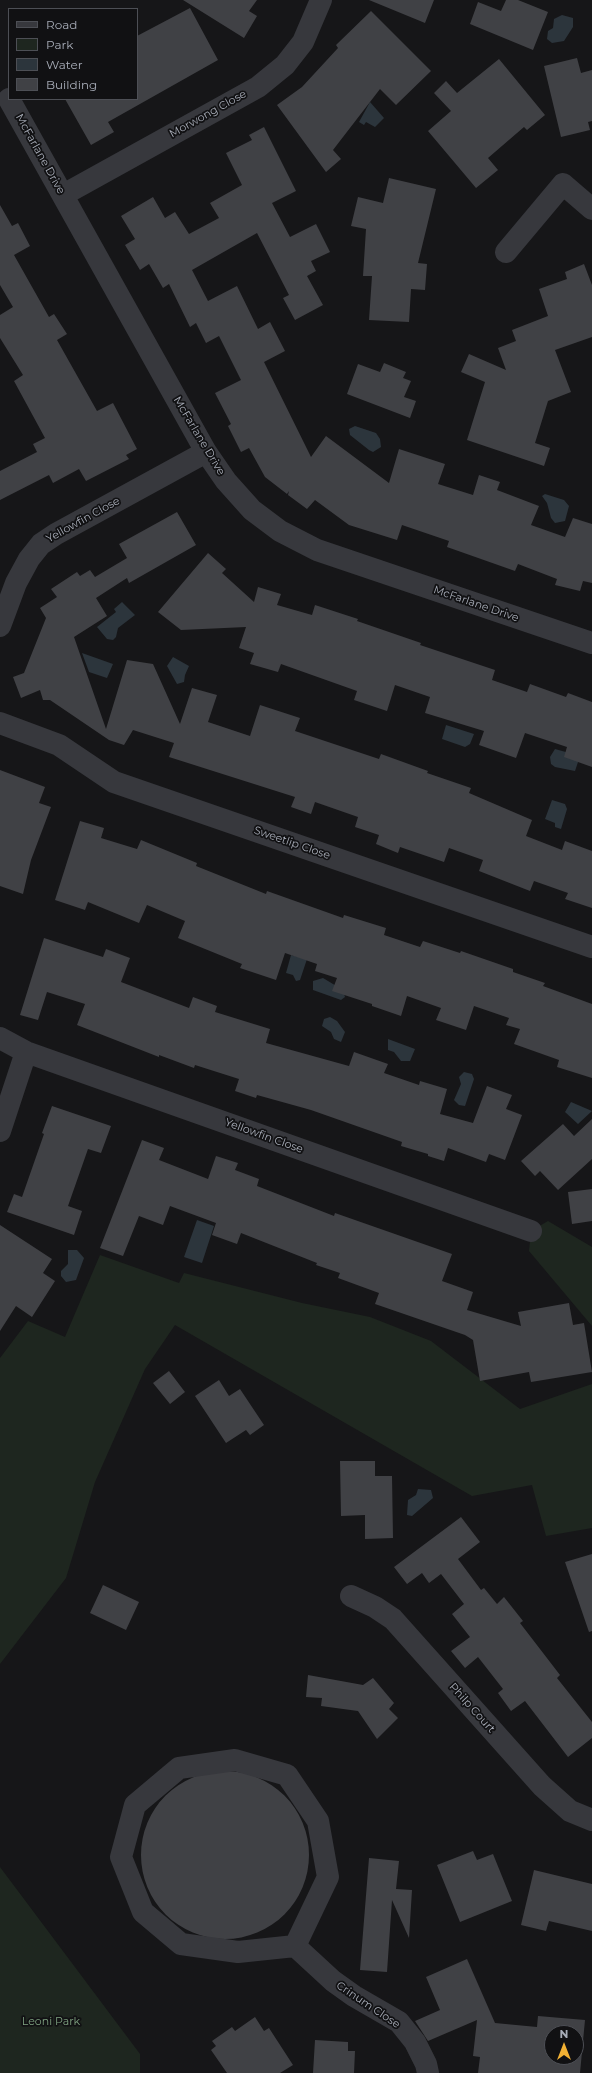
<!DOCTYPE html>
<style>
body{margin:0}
#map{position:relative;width:592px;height:2073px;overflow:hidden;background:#161618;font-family:Montserrat,sans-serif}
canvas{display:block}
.legend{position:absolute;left:8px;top:8px;width:130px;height:92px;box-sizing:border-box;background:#111113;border:1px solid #4d4f55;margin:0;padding:5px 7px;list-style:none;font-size:12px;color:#a8adb8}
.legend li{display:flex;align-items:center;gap:8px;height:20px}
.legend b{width:20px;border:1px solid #4d4f55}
.north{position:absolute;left:544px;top:2025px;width:40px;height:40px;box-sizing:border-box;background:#111113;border:1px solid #4d4f55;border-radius:50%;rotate:0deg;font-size:11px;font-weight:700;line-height:16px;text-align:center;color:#a8adb8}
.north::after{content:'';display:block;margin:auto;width:14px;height:18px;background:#f2b134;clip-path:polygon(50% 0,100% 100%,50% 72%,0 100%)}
</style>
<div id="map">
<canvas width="592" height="2073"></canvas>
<ul class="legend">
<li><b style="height:5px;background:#37383d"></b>Road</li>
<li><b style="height:11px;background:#1e261f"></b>Park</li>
<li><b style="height:11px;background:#2c353c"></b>Water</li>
<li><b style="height:11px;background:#404145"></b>Building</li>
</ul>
<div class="north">N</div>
</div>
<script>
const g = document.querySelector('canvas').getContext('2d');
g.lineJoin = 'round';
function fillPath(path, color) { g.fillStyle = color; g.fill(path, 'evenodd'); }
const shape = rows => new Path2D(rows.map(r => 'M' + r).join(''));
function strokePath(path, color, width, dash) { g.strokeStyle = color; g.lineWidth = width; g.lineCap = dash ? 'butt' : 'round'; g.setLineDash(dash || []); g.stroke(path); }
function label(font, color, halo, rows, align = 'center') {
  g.font = font + ' Montserrat,sans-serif'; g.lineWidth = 3.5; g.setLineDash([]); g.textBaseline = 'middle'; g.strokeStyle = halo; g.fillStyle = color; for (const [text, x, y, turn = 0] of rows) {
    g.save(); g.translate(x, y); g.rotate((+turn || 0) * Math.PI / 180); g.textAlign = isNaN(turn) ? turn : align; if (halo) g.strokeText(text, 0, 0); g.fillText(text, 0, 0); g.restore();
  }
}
const green = shape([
 [548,1221,592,1247,592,1326,529,1251,531,1231],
 [100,1255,179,1283,184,1273,302,1303,370,1317,431,1341,520,1409,592,1384,592,1528,546,1536,532,1485,472,1496,175,1325,145,1369,95,1482,66,1578,0,1664,0,1358,28,1321,65,1337],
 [0,1867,140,2054,140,2073,0,2073]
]);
const water = shape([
 [562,15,573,18,573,27,564,41,552,43,547,39,548,31,553,28,554,19],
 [370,102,384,118,375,127,366,122,364,125,359,122],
 [355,426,376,433,380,439,381,447,373,452,369,450,350,435,349,429],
 [545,494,564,500,569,506,565,521,555,523,551,518,547,503,542,496],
 [122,602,135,615,118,628,116,637,113,640,107,639,97,627,116,612,114,609],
 [82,653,113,664,107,678,89,672],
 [173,657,189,666,185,675,184,682,177,684,167,666],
 [446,725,474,734,470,744,465,747,442,739],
 [555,749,580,756,575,771,555,767,551,764,550,757],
 [552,800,565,804,567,809,561,829,555,827,555,823,545,819],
 [291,955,307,959,300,980,296,981,293,975,286,973],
 [323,978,343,990,345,997,341,1000,313,990,313,981],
 [330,1017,337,1021,345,1032,341,1042,334,1039,331,1032,322,1026,324,1019],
 [388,1039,415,1049,410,1061,401,1061,394,1052,388,1050],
 [464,1072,472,1074,474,1079,465,1106,459,1105,454,1100,461,1084,459,1077],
 [571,1102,592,1111,578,1124,565,1112],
 [197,1220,214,1226,202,1263,184,1257],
 [68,1250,77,1250,84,1258,76,1280,66,1282,61,1276,61,1271,68,1264],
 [418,1489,431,1490,433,1498,412,1516,407,1515,408,1500,416,1495]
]);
const building = shape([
 [183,0,257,0,249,11,257,16,244,38],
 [369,0,434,0,425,23],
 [506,0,518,0,548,12,533,50,470,24,478,2,501,11],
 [190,8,218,60,108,122,114,132,91,145,65,99,137,99,137,36],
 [371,11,431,71,396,105,380,89,333,150,341,159,326,172,277,105,302,87,338,48,336,45],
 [577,58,581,73,592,70,592,121,588,122,590,130,561,137,544,66],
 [499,59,545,115,527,130,524,127,488,158,498,170,476,188,428,131,451,111,434,93,446,81,457,93],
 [264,127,296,191,272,203,290,237,316,224,330,252,311,261,316,271,307,276,323,305,295,320,283,298,289,295,257,233,192,270,208,301,237,286,258,329,270,322,285,351,264,362,311,457,326,436,389,483,399,449,445,464,438,484,473,495,479,475,500,482,497,490,539,506,531,525,565,537,573,518,592,524,592,583,583,581,580,591,555,585,557,579,518,564,515,571,447,547,449,541,402,525,397,540,349,525,315,500,307,509,288,495,289,491,287,494,265,477,249,448,241,452,228,426,231,424,215,393,241,380,219,336,206,343,196,323,190,327,169,284,163,288,149,264,140,270,125,245,135,239,121,216,153,197,165,218,175,212,189,234,219,218,210,203,242,185,226,153,252,140,249,135],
 [389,178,436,189,418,263,427,264,425,290,411,289,409,322,369,320,372,276,363,276,366,229,351,226,358,197,383,203],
 [0,205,12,226,18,223,30,246,14,255,49,317,54,314,67,334,57,340,97,411,113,403,137,449,126,455,129,459,86,481,79,469,53,483,49,475,0,500,0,471,37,452,33,444,45,438,14,381,23,375,0,338,0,315,13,307,0,285],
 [584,264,592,285,592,337,555,350,571,392,548,401,535,443,550,448,544,466,467,440,485,382,461,372,469,354,506,370,498,348,516,341,512,330,548,316,539,289,567,279,565,272],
 [384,363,406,372,403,378,411,381,404,397,416,401,410,418,347,394,358,364,380,372],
 [177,512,196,545,129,583,127,578,96,598,107,616,74,637,106,729,127,660,153,664,180,724,192,688,217,695,208,722,250,736,260,705,300,718,295,731,379,759,381,754,428,771,427,773,471,788,469,793,532,820,526,836,562,850,565,841,592,851,592,908,565,899,568,893,534,881,530,891,479,871,483,860,449,848,444,862,400,847,398,853,376,844,379,835,355,827,358,817,315,802,311,814,291,807,295,797,169,757,174,743,133,730,124,745,109,740,50,700,43,700,40,690,21,698,13,677,24,673,46,618,40,608,57,597,51,589,77,572,80,576,90,570,95,577,127,558,119,544],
 [208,553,226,569,222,573,254,602,258,587,281,594,277,605,312,615,315,605,358,619,357,621,421,643,420,645,495,670,492,680,527,692,530,684,566,697,568,693,592,702,592,767,564,757,567,747,525,733,516,758,479,745,484,731,425,713,430,697,395,685,387,711,354,700,357,691,281,664,278,672,250,664,254,653,239,648,246,627,181,630,158,612],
 [0,770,45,787,39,803,51,807,31,860,23,894,0,886],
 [80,821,104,828,101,838,137,849,141,840,197,863,196,866,266,894,267,891,343,918,344,915,386,928,384,935,420,947,423,941,460,953,461,951,513,969,513,972,545,983,543,986,592,1004,592,1078,557,1067,559,1060,514,1044,520,1029,506,1025,509,1018,474,1006,466,1030,436,1020,441,1008,407,996,401,1016,372,1006,372,1004,332,991,337,978,315,971,317,964,285,953,276,980,240,968,242,964,178,938,185,921,147,905,139,923,88,902,85,910,55,900],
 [44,938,103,957,106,949,130,958,121,982,189,1008,193,997,217,1006,215,1012,270,1029,266,1043,349,1066,354,1052,388,1064,384,1073,419,1085,420,1081,447,1089,440,1114,473,1123,487,1086,512,1095,506,1109,522,1115,505,1160,489,1154,486,1162,448,1148,444,1161,428,1156,428,1154,401,1146,402,1142,311,1110,257,1095,256,1098,235,1091,239,1079,195,1065,194,1068,159,1055,159,1057,77,1025,85,1004,47,992,38,1020,20,1015],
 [52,1106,111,1126,101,1153,88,1149,68,1206,82,1211,74,1235,7,1212,14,1194,22,1197,44,1134,42,1133],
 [592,1119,592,1159,558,1190,540,1171,535,1176,521,1161,563,1124,574,1136],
 [142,1140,164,1148,159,1160,208,1179,216,1156,238,1163,235,1170,259,1179,257,1186,334,1216,335,1213,452,1254,442,1281,473,1292,467,1310,521,1326,518,1312,569,1303,573,1325,584,1323,592,1372,531,1382,529,1372,480,1381,473,1340,465,1335,375,1304,379,1293,338,1278,340,1273,316,1265,317,1263,241,1233,237,1244,212,1235,216,1223,170,1206,163,1225,139,1216,123,1256,100,1248],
 [592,1189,592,1221,572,1224,568,1192],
 [0,1225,52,1259,43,1273,55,1281,32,1317,16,1306,0,1331],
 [169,1371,185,1392,170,1404,153,1383],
 [219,1380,229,1396,240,1389,264,1425,250,1435,246,1430,226,1443,195,1396],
 [340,1461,375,1461,375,1476,392,1476,393,1538,365,1539,365,1515,341,1516],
 [461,1517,480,1542,458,1559,481,1590,484,1588,497,1604,504,1597,523,1621,520,1623,560,1675,557,1678,592,1722,592,1738,568,1757,525,1701,511,1711,498,1693,503,1689,478,1657,465,1668,451,1651,470,1637,452,1614,464,1604,441,1574,429,1583,422,1573,407,1584,394,1567],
 [592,1554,592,1631,589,1632,565,1562],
 [103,1585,139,1602,126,1630,90,1613],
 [308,1675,363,1685,373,1678,394,1703,389,1709,398,1718,377,1739,358,1711,321,1706,322,1698,306,1697],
 '141 1855a84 84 0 1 1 168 0a84 84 0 1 1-168 0Z',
 [473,1851,477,1860,493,1854,512,1901,460,1922,437,1865],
 [369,1858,399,1861,396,1889,412,1890,409,1938,392,1900,387,1972,360,1970],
 [534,1870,592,1884,592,1931,549,1921,546,1931,521,1925],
 [467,1959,495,2023,537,2027,538,2016,585,2020,580,2073,478,2073,480,2057,473,2056,477,2020,428,2041,415,2021,440,2010,426,1977],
 [552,2033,576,2033,576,2057,552,2057],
 [255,2017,264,2031,269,2028,293,2065,280,2073,227,2073,211,2050,216,2046,212,2041,232,2027,235,2031],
 [315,2040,348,2042,348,2051,355,2051,354,2073,313,2073]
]);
const minor = shape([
 [9,99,206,452,226,481,252,510,280,531,317,550,592,643],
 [63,195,258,87,285,65,303,42,321,0],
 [506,252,563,184,592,209],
 [0,626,16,583,29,559,41,544,56,534,206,452],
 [0,723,59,745,114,782,592,947],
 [0,1038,26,1052,531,1231],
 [0,1131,26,1052],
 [351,1596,375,1607,393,1619,542,1786,570,1811,592,1820],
 [295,1946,328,1877,318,1821,287,1775,235,1760,179,1768,135,1805,121,1857,143,1912,181,1944,238,1952,295,1946,333,1981,354,1996,399,2022,415,2042,426,2064,428,2073]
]);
const streetNames = [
 ["Morwong Close",208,114,-29],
 ["McFarlane Drive",40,154,61],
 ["McFarlane Drive",199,436,59],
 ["Yellowfin Close",83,520,-29],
 ["McFarlane Drive",476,604,19],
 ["Sweetlip Close",292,843,19],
 ["Yellowfin Close",264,1136,20],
 ["Philp Court",472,1708,48],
 ["Crinum Close",368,2005,34]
];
const parkNames = [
 ["Leoni Park",51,2022]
];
fillPath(green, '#1e261f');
fillPath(water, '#2c353c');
fillPath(building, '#404145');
strokePath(minor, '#37383d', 22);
label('11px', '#a8adb8', '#111113', streetNames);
label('11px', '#7fa381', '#111113', parkNames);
</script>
